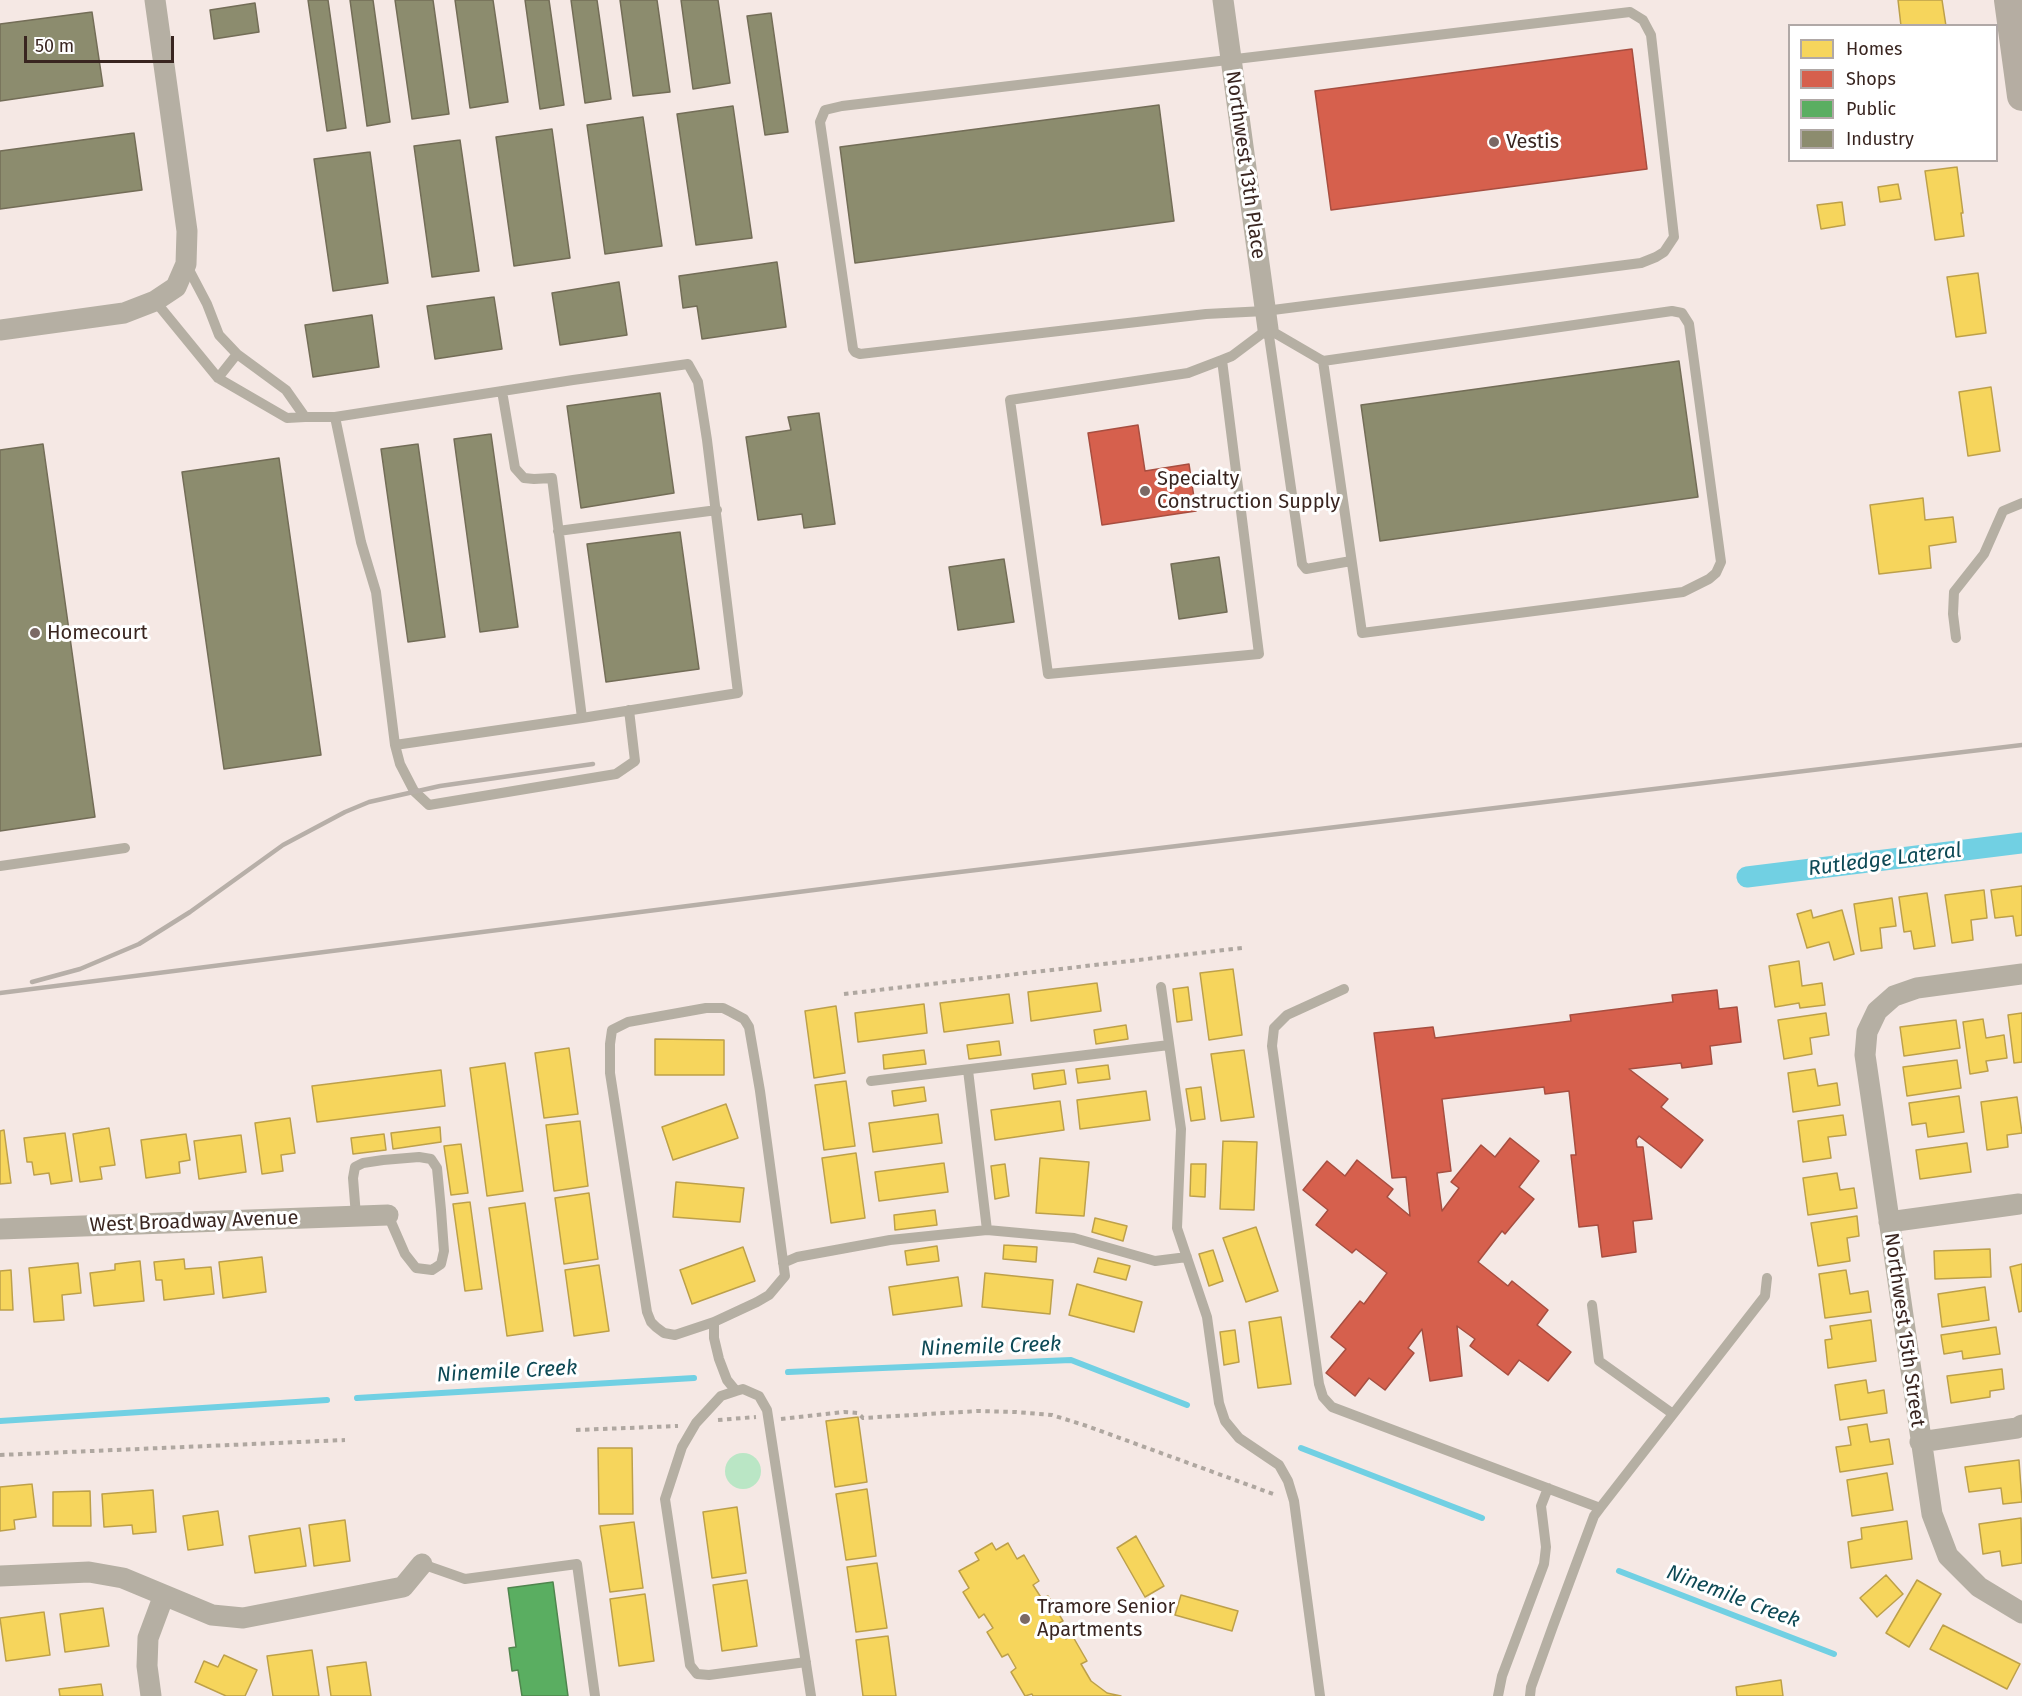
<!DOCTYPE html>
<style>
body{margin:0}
#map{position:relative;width:2022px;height:1696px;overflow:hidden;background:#f5e8e4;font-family:"Fira Sans",sans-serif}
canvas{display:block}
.legend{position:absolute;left:1788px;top:24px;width:210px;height:138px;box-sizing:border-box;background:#fff;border:2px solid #b0a8a6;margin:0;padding:8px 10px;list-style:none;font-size:18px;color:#392520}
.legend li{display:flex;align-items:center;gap:12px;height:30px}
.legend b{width:30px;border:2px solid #b0a8a6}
.scale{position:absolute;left:24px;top:36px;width:150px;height:27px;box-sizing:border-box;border:3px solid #392520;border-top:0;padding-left:8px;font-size:18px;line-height:21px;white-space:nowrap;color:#392520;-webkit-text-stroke:4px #fff;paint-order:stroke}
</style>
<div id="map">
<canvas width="2022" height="1696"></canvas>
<ul class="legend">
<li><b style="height:16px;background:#f6d55c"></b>Homes</li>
<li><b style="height:16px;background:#d6604d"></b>Shops</li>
<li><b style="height:16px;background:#5aae61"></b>Public</li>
<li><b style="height:16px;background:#8c8c6e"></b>Industry</li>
</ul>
<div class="scale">50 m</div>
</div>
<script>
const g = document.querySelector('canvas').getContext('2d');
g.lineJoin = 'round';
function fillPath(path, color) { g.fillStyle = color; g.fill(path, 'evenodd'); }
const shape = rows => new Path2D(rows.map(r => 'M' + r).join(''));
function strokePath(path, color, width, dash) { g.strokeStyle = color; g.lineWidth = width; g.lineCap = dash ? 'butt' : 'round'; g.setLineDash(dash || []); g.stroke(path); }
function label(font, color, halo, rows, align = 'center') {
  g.font = font + ' "Fira Sans",sans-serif'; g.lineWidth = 6; g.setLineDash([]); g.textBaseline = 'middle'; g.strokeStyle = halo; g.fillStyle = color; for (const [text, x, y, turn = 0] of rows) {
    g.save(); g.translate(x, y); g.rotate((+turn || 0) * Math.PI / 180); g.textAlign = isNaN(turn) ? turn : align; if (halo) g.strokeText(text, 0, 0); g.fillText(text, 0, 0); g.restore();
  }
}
const green = shape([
 '725 1471a18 18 0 1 1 36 0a18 18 0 1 1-36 0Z'
]);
const homes = shape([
 [1898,0,1942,0,1946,26,1901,26,1898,0],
 [1957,167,1963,213,1961,213,1964,236,1935,240,1925,171,1957,167],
 [1898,184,1901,199,1880,202,1878,187,1898,184],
 [1842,202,1845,225,1821,229,1817,205,1842,202],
 [1978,273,1986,333,1956,337,1947,277,1978,273],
 [1991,387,2000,451,1968,456,1959,392,1991,387],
 [1923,498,1925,520,1953,517,1956,542,1929,546,1931,568,1879,574,1870,505,1923,498],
 [2022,886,2022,935,2016,936,2013,916,1995,918,1991,890,2022,886],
 [1984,890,1987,918,1971,920,1973,940,1952,943,1945,895,1984,890],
 [1927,893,1935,946,1914,949,1911,931,1904,932,1899,897,1927,893],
 [1892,898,1896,926,1880,928,1882,948,1861,951,1854,904,1892,898],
 [1811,910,1813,918,1842,910,1854,954,1834,960,1829,942,1807,948,1797,914,1811,910],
 [1799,961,1802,986,1822,983,1825,1005,1800,1008,1799,1003,1775,1007,1769,966,1799,961],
 [1233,969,1242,1035,1209,1040,1200,973,1233,969],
 [1097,983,1101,1011,1031,1021,1028,992,1097,983],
 [1188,987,1192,1020,1177,1022,1173,989,1188,987],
 [1009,994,1013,1023,944,1032,940,1003,1009,994],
 [924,1004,927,1033,858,1042,855,1013,924,1004],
 [836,1006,845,1073,814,1078,805,1011,836,1006],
 [1826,1013,1829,1035,1810,1038,1812,1054,1784,1059,1778,1020,1826,1013],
 [2022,1013,2022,1062,2014,1063,2008,1015,2022,1013],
 [1983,1019,1986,1038,2004,1035,2007,1058,1986,1061,1988,1071,1970,1074,1963,1022,1983,1019],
 [1956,1020,1960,1048,1904,1056,1900,1027,1956,1020],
 [1126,1025,1128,1039,1096,1044,1094,1030,1126,1025],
 [655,1039,724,1040,724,1075,655,1075,655,1039],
 [999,1041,1001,1055,969,1059,967,1045,999,1041],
 [569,1048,578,1114,544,1118,535,1053,569,1048],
 [924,1050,926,1064,884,1069,883,1055,924,1050],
 [1244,1050,1254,1117,1221,1121,1211,1054,1244,1050],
 [1957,1060,1961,1088,1907,1096,1903,1067,1957,1060],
 [505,1063,523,1191,487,1196,470,1068,505,1063],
 [1108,1065,1110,1079,1078,1083,1076,1069,1108,1065],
 [1815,1069,1818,1086,1837,1083,1840,1105,1793,1112,1788,1073,1815,1069],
 [441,1070,445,1106,317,1122,312,1086,441,1070],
 [1064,1070,1066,1084,1034,1089,1032,1074,1064,1070],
 [846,1081,855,1146,824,1150,815,1085,846,1081],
 [924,1087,926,1101,894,1106,892,1091,924,1087],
 [1201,1087,1205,1119,1191,1121,1186,1089,1201,1087],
 [1146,1091,1150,1120,1080,1129,1077,1100,1146,1091],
 [1959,1096,1964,1132,1928,1137,1926,1123,1912,1125,1909,1103,1959,1096],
 [2017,1097,2022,1133,2007,1135,2008,1147,1987,1150,1981,1102,2017,1097],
 [1060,1101,1064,1130,995,1140,991,1110,1060,1101],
 [726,1104,738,1138,673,1160,662,1127,726,1104],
 [938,1114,942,1143,873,1152,869,1123,938,1114],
 [1843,1115,1846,1135,1828,1137,1831,1158,1803,1162,1798,1121,1843,1115],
 [290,1118,295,1153,281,1155,283,1171,262,1174,255,1123,290,1118],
 [580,1121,588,1186,554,1191,546,1125,580,1121],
 [440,1127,441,1142,393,1149,391,1133,440,1127],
 [109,1128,115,1165,100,1167,102,1179,80,1182,73,1134,109,1128],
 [4,1130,11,1183,0,1184,0,1131,4,1130],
 [65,1133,72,1181,51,1184,49,1173,34,1175,32,1162,27,1162,24,1138,65,1133],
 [186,1134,190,1160,179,1162,180,1173,146,1178,141,1140,186,1134],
 [384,1134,386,1150,353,1154,351,1138,384,1134],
 [241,1135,246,1172,199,1179,194,1141,241,1135],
 [1223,1141,1257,1142,1254,1210,1220,1209,1223,1141],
 [1967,1143,1971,1172,1920,1179,1916,1150,1967,1143],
 [461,1144,468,1193,451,1195,444,1146,461,1144],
 [856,1153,865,1218,831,1223,822,1158,856,1153],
 [1040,1158,1089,1162,1084,1216,1036,1213,1040,1158],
 [944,1163,948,1192,879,1201,875,1172,944,1163],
 [1005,1164,1009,1196,995,1199,991,1166,1005,1164],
 [1191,1164,1206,1164,1205,1197,1190,1196,1191,1164],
 [1837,1173,1840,1190,1854,1188,1857,1208,1808,1215,1803,1178,1837,1173],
 [676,1182,744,1188,740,1222,673,1217,676,1182],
 [589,1193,598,1259,564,1264,555,1198,589,1193],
 [470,1202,482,1289,465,1291,453,1204,470,1202],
 [525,1203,543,1331,507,1336,489,1208,525,1203],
 [935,1210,937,1225,895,1230,894,1215,935,1210],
 [1857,1216,1859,1236,1847,1238,1850,1261,1818,1266,1811,1223,1857,1216],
 [1095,1218,1127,1226,1123,1241,1092,1232,1095,1218],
 [1256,1227,1278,1291,1246,1302,1223,1238,1256,1227],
 [1004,1245,1037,1247,1036,1262,1003,1259,1004,1245],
 [937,1246,939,1261,907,1265,905,1251,937,1246],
 [743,1247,755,1281,692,1304,680,1270,743,1247],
 [1990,1249,1991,1277,1935,1279,1934,1251,1990,1249],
 [1213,1250,1223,1281,1209,1286,1199,1254,1213,1250],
 [262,1257,266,1292,223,1298,219,1262,262,1257],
 [1098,1258,1130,1266,1126,1280,1094,1272,1098,1258],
 [184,1259,185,1269,211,1267,214,1294,164,1300,162,1280,156,1280,154,1262,184,1259],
 [140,1261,144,1301,94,1306,90,1273,115,1270,115,1264,140,1261],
 [78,1263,81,1293,62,1295,64,1320,34,1322,29,1268,78,1263],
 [2022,1264,2022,1311,2019,1312,2010,1267,2022,1264],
 [599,1265,609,1331,574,1336,565,1270,599,1265],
 [11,1270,13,1310,0,1310,0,1271,11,1270],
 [1846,1270,1850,1294,1868,1291,1871,1312,1825,1318,1819,1274,1846,1270],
 [985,1273,1053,1280,1050,1314,982,1307,985,1273],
 [958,1277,962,1306,893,1315,889,1287,958,1277],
 [1077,1284,1142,1302,1134,1332,1069,1315,1077,1284],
 [1985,1287,1989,1320,1942,1327,1938,1294,1985,1287],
 [1281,1317,1291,1384,1258,1388,1249,1322,1281,1317],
 [1871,1320,1876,1361,1828,1368,1825,1340,1832,1339,1830,1326,1871,1320],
 [1996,1327,2000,1354,1963,1359,1962,1351,1944,1354,1941,1335,1996,1327],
 [1235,1330,1239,1362,1224,1365,1220,1332,1235,1330],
 [2002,1369,2004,1389,1990,1391,1990,1397,1951,1403,1947,1376,2002,1369],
 [1866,1380,1868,1393,1884,1390,1887,1413,1840,1420,1835,1385,1866,1380],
 [858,1417,867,1482,835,1487,826,1421,858,1417],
 [1867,1424,1870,1442,1889,1439,1893,1464,1840,1472,1836,1447,1851,1445,1848,1427,1867,1424],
 [598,1448,632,1448,633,1514,599,1514,598,1448],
 [2019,1460,2022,1502,2003,1504,2001,1488,1969,1492,1965,1467,2019,1460],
 [1887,1473,1893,1510,1852,1516,1847,1480,1887,1473],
 [32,1484,36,1517,14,1520,15,1529,0,1531,0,1487,32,1484],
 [867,1489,876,1556,846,1560,836,1494,867,1489],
 [153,1490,156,1532,133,1534,132,1525,104,1527,102,1494,153,1490],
 [90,1491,91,1526,53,1526,53,1492,90,1491],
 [737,1507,746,1573,712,1578,703,1512,737,1507],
 [218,1511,223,1545,188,1550,183,1516,218,1511],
 [2021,1518,2022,1563,2002,1566,2000,1551,1983,1554,1979,1524,2021,1518],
 [345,1520,350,1561,314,1566,309,1525,345,1520],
 [1907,1521,1912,1559,1851,1568,1848,1542,1862,1539,1861,1528,1907,1521],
 [634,1522,643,1588,610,1592,600,1526,634,1522],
 [300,1528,306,1566,255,1573,249,1536,300,1528],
 [1136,1536,1164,1586,1145,1597,1117,1548,1136,1536],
 [992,1543,996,1550,1008,1543,1017,1559,1024,1555,1039,1581,1033,1585,1042,1599,1048,1596,1063,1621,1057,1624,1066,1639,1072,1635,1087,1661,1081,1664,1091,1681,1107,1693,1121,1696,1033,1696,1032,1694,1025,1696,1011,1672,1016,1668,1008,1654,1002,1657,987,1632,993,1628,984,1614,979,1618,963,1592,969,1588,959,1571,979,1560,975,1553,992,1543],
 [877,1563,887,1628,856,1632,847,1567,877,1563],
 [1886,1575,1903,1594,1877,1617,1860,1598,1886,1575],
 [747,1580,757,1646,722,1651,713,1585,747,1580],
 [1917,1580,1941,1594,1909,1647,1886,1633,1917,1580],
 [645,1594,654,1661,619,1666,610,1599,645,1594],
 [1181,1595,1238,1611,1232,1631,1175,1615,1181,1595],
 [103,1608,109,1646,65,1652,60,1614,103,1608],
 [44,1612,50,1655,6,1661,0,1618,44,1612],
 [1943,1625,2020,1664,2007,1689,1930,1649,1943,1625],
 [888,1636,896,1696,863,1696,856,1640,888,1636],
 [312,1650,319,1696,273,1696,267,1656,312,1650],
 [224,1655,257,1670,245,1696,226,1696,195,1682,204,1661,218,1667,224,1655],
 [366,1662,371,1696,331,1696,327,1667,366,1662],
 [1781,1680,1783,1696,1737,1696,1736,1687,1781,1680],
 [101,1684,103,1696,60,1696,59,1689,101,1684]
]);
const shops = shape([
 [1632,49,1647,169,1331,210,1315,91,1632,49],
 [1138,425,1145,471,1189,464,1196,511,1102,525,1088,433,1138,425],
 [1717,990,1719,1009,1737,1007,1741,1042,1710,1046,1712,1064,1682,1068,1681,1063,1629,1069,1668,1099,1661,1107,1703,1140,1681,1168,1639,1136,1636,1140,1637,1147,1643,1147,1652,1219,1633,1221,1636,1252,1602,1257,1598,1225,1579,1227,1571,1155,1576,1155,1569,1091,1545,1094,1544,1087,1442,1099,1451,1171,1437,1173,1442,1211,1459,1188,1451,1182,1481,1145,1495,1157,1510,1138,1539,1161,1519,1187,1534,1199,1505,1234,1502,1231,1478,1262,1508,1286,1512,1281,1548,1310,1537,1325,1571,1352,1548,1381,1519,1360,1508,1375,1470,1346,1475,1339,1457,1326,1462,1376,1430,1381,1422,1329,1408,1348,1414,1353,1385,1390,1369,1378,1355,1396,1326,1373,1346,1349,1331,1337,1360,1301,1364,1304,1387,1273,1356,1249,1352,1253,1316,1225,1328,1210,1303,1190,1327,1161,1345,1176,1357,1160,1393,1189,1387,1197,1410,1216,1406,1177,1392,1178,1374,1033,1433,1027,1435,1038,1571,1021,1570,1015,1673,1002,1672,995,1717,990]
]);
const public = shape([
 [553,1582,568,1696,522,1696,518,1670,512,1671,509,1648,516,1647,508,1588,553,1582]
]);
const industry = shape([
 [308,0,328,0,346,128,327,131,308,0],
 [350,0,373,0,390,122,367,126,350,0],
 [395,0,433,0,449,114,412,119,395,0],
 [455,0,493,0,508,102,470,108,455,0],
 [525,0,549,0,564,105,540,109,525,0],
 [571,0,597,0,611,99,585,103,571,0],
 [620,0,657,0,670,92,633,96,620,0],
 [681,0,718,0,730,83,693,89,681,0],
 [255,3,259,32,214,39,210,10,255,3],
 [92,12,103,86,0,101,0,24,92,12],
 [771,13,788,132,765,135,747,16,771,13],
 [1159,105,1174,221,855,263,840,147,1159,105],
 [733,106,752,238,696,245,677,114,733,106],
 [643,117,662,246,605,254,587,125,643,117],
 [552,129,570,258,514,266,496,137,552,129],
 [134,133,142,190,0,209,0,151,134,133],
 [460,140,479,271,432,277,414,146,460,140],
 [370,152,388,283,333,291,314,159,370,152],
 [777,262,786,327,702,339,697,306,683,308,679,276,777,262],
 [619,282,627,335,560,345,552,293,619,282],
 [494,297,502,349,435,359,427,306,494,297],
 [372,315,379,367,313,377,305,325,372,315],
 [1679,361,1698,497,1380,541,1361,405,1679,361],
 [660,393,674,493,581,508,567,406,660,393],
 [819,413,835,524,804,528,802,514,758,520,746,437,791,430,788,417,819,413],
 [491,434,518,627,480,632,454,439,491,434],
 [43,444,95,817,0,831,0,450,43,444],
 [418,444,445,637,408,642,381,449,418,444],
 [279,458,321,755,224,769,182,472,279,458],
 [680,532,699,669,606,682,587,544,680,532],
 [1219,557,1227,612,1179,619,1171,564,1219,557],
 [1004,559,1014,622,958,630,949,567,1004,559]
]);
const stream = shape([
 [788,1372,1071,1360,1187,1405],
 [357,1398,694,1378],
 [0,1421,327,1400],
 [1301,1448,1482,1518],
 [1619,1571,1834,1654]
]);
const canal = shape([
 [1747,877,2022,843]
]);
const path = shape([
 [844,994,1242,948],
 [781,1419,844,1412,858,1413,863,1418,978,1411,1016,1412,1052,1415,1087,1426,1276,1495],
 [718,1420,756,1417],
 [576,1430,678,1426],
 [0,1455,345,1440]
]);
const lane = shape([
 [1630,12,1643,20,1651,35,1674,237,1664,252,1656,257,1641,263,1265,311,1206,314,860,354,855,352,853,349,820,122,825,110,842,106,1630,12],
 [155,301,218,378,287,418,305,417,286,390,237,354,219,335,207,304,186,264],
 [1268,329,1323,361,1672,311,1682,313,1689,324,1721,562,1716,573,1709,579,1683,592,1362,633,1323,361],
 [1268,329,1302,564,1306,569,1351,561],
 [1222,360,1259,654,1048,674,1010,400,1188,373,1222,360,1232,356,1268,329],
 [218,378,237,354],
 [305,417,335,417,573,380,688,364,698,382,707,440,738,693,582,718,552,478,534,479,524,478,515,468,502,391],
 [335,417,361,542,376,592,395,745,400,764,414,791,429,805,616,774,635,761,629,710],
 [558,531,717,510],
 [1956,638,1953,614,1954,592,1984,554,2003,511,2022,503],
 [395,745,582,718],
 [0,866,125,848],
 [1161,987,1181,1129,1177,1228,1207,1317,1219,1403,1225,1421,1239,1438,1279,1465,1288,1481,1294,1501,1320,1696],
 [1344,989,1287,1015,1274,1028,1272,1046,1319,1384,1323,1397,1332,1407,1600,1508,1765,1296,1767,1278],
 [706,1008,723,1008,731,1012,744,1019,749,1027,760,1091,785,1276,769,1295,757,1302,714,1322,675,1335,664,1333,656,1327,651,1322,647,1312,610,1073,610,1044,612,1030,628,1022,706,1008],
 [968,1070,987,1230],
 [871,1081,1169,1045],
 [356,1216,353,1178,355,1167,363,1163,383,1160,419,1157,431,1159,437,1168,441,1210,444,1251,441,1264,432,1270,416,1268,405,1254,388,1215],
 [783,1263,797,1257,890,1240,987,1230,1074,1238,1155,1261,1187,1257],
 [1592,1305,1599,1361,1673,1414],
 [714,1322,714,1338,719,1359,727,1380,736,1391,743,1389,759,1396,767,1410,811,1696],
 [736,1391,721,1396,696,1423,682,1447,665,1499,690,1665,697,1674,709,1675,806,1662],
 [422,1564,465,1579,577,1564,595,1696],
 [1498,1696,1502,1676,1544,1564,1546,1547,1541,1506,1548,1488],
 [1530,1696,1531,1687,1553,1626,1594,1516,1600,1508]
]);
const street = shape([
 [1223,0,1268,329],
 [0,330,124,313,155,301,176,287,186,264,187,231,155,0],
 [2022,974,1917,988,1894,996,1877,1011,1867,1032,1865,1055,1932,1514,1948,1556,1979,1587,2022,1613],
 [1889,1222,2019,1204],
 [0,1229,388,1215],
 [1920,1442,2017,1428,2022,1425],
 [0,1576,89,1572,123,1578,212,1615,243,1618,403,1587,422,1564],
 [151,1696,147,1666,148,1638,164,1595]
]);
const secondary = shape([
 [2009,0,2022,96]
]);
const rail = shape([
 [32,982,80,969,139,944,190,912,283,845,345,812,369,802,440,786,593,764],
 [0,993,901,879,2022,745]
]);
const markers = [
 [1494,142,6,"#7b6965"],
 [1145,491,6,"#7b6965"],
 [35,633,6,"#7b6965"],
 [1025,1619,6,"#7b6965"]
];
const poiNames = [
 ["Vestis",1506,142],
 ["Specialty",1157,479],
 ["Construction Supply",1157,502],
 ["Homecourt",47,633],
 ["Tramore Senior",1037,1607],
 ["Apartments",1037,1630]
];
const streetNames = [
 ["Northwest 13th Place",1245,165,82],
 ["West Broadway Avenue",194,1222,-2],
 ["Northwest 15th Street",1904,1330,82]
];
const waterNames = [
 ["Rutledge Lateral",1885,860,-7],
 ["Ninemile Creek",991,1347,-2],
 ["Ninemile Creek",507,1372,-3],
 ["Ninemile Creek",1733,1597,21]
];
fillPath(green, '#bae6c5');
fillPath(homes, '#f6d55c');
strokePath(homes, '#bda04a', 1.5);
fillPath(shops, '#d6604d');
strokePath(shops, '#a74e40', 1.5);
fillPath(public, '#5aae61');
strokePath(public, '#50854e', 1.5);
fillPath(industry, '#8c8c6e');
strokePath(industry, '#736d57', 1.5);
strokePath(stream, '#71d0e3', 6);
strokePath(canal, '#71d0e3', 21);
strokePath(path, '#afa7a0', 4, [4.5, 4.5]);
strokePath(lane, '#b5afa3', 10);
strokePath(street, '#b5afa3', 21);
strokePath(secondary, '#b5ada2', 30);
strokePath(rail, '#b7afa8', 4.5);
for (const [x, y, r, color] of markers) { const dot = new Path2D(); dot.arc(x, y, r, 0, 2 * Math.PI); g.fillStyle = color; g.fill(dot); strokePath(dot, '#fff', 2); }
label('20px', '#392520', '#fff', poiNames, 'left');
label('20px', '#392520', '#fff', streetNames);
label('italic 21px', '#0d4955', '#fff', waterNames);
</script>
